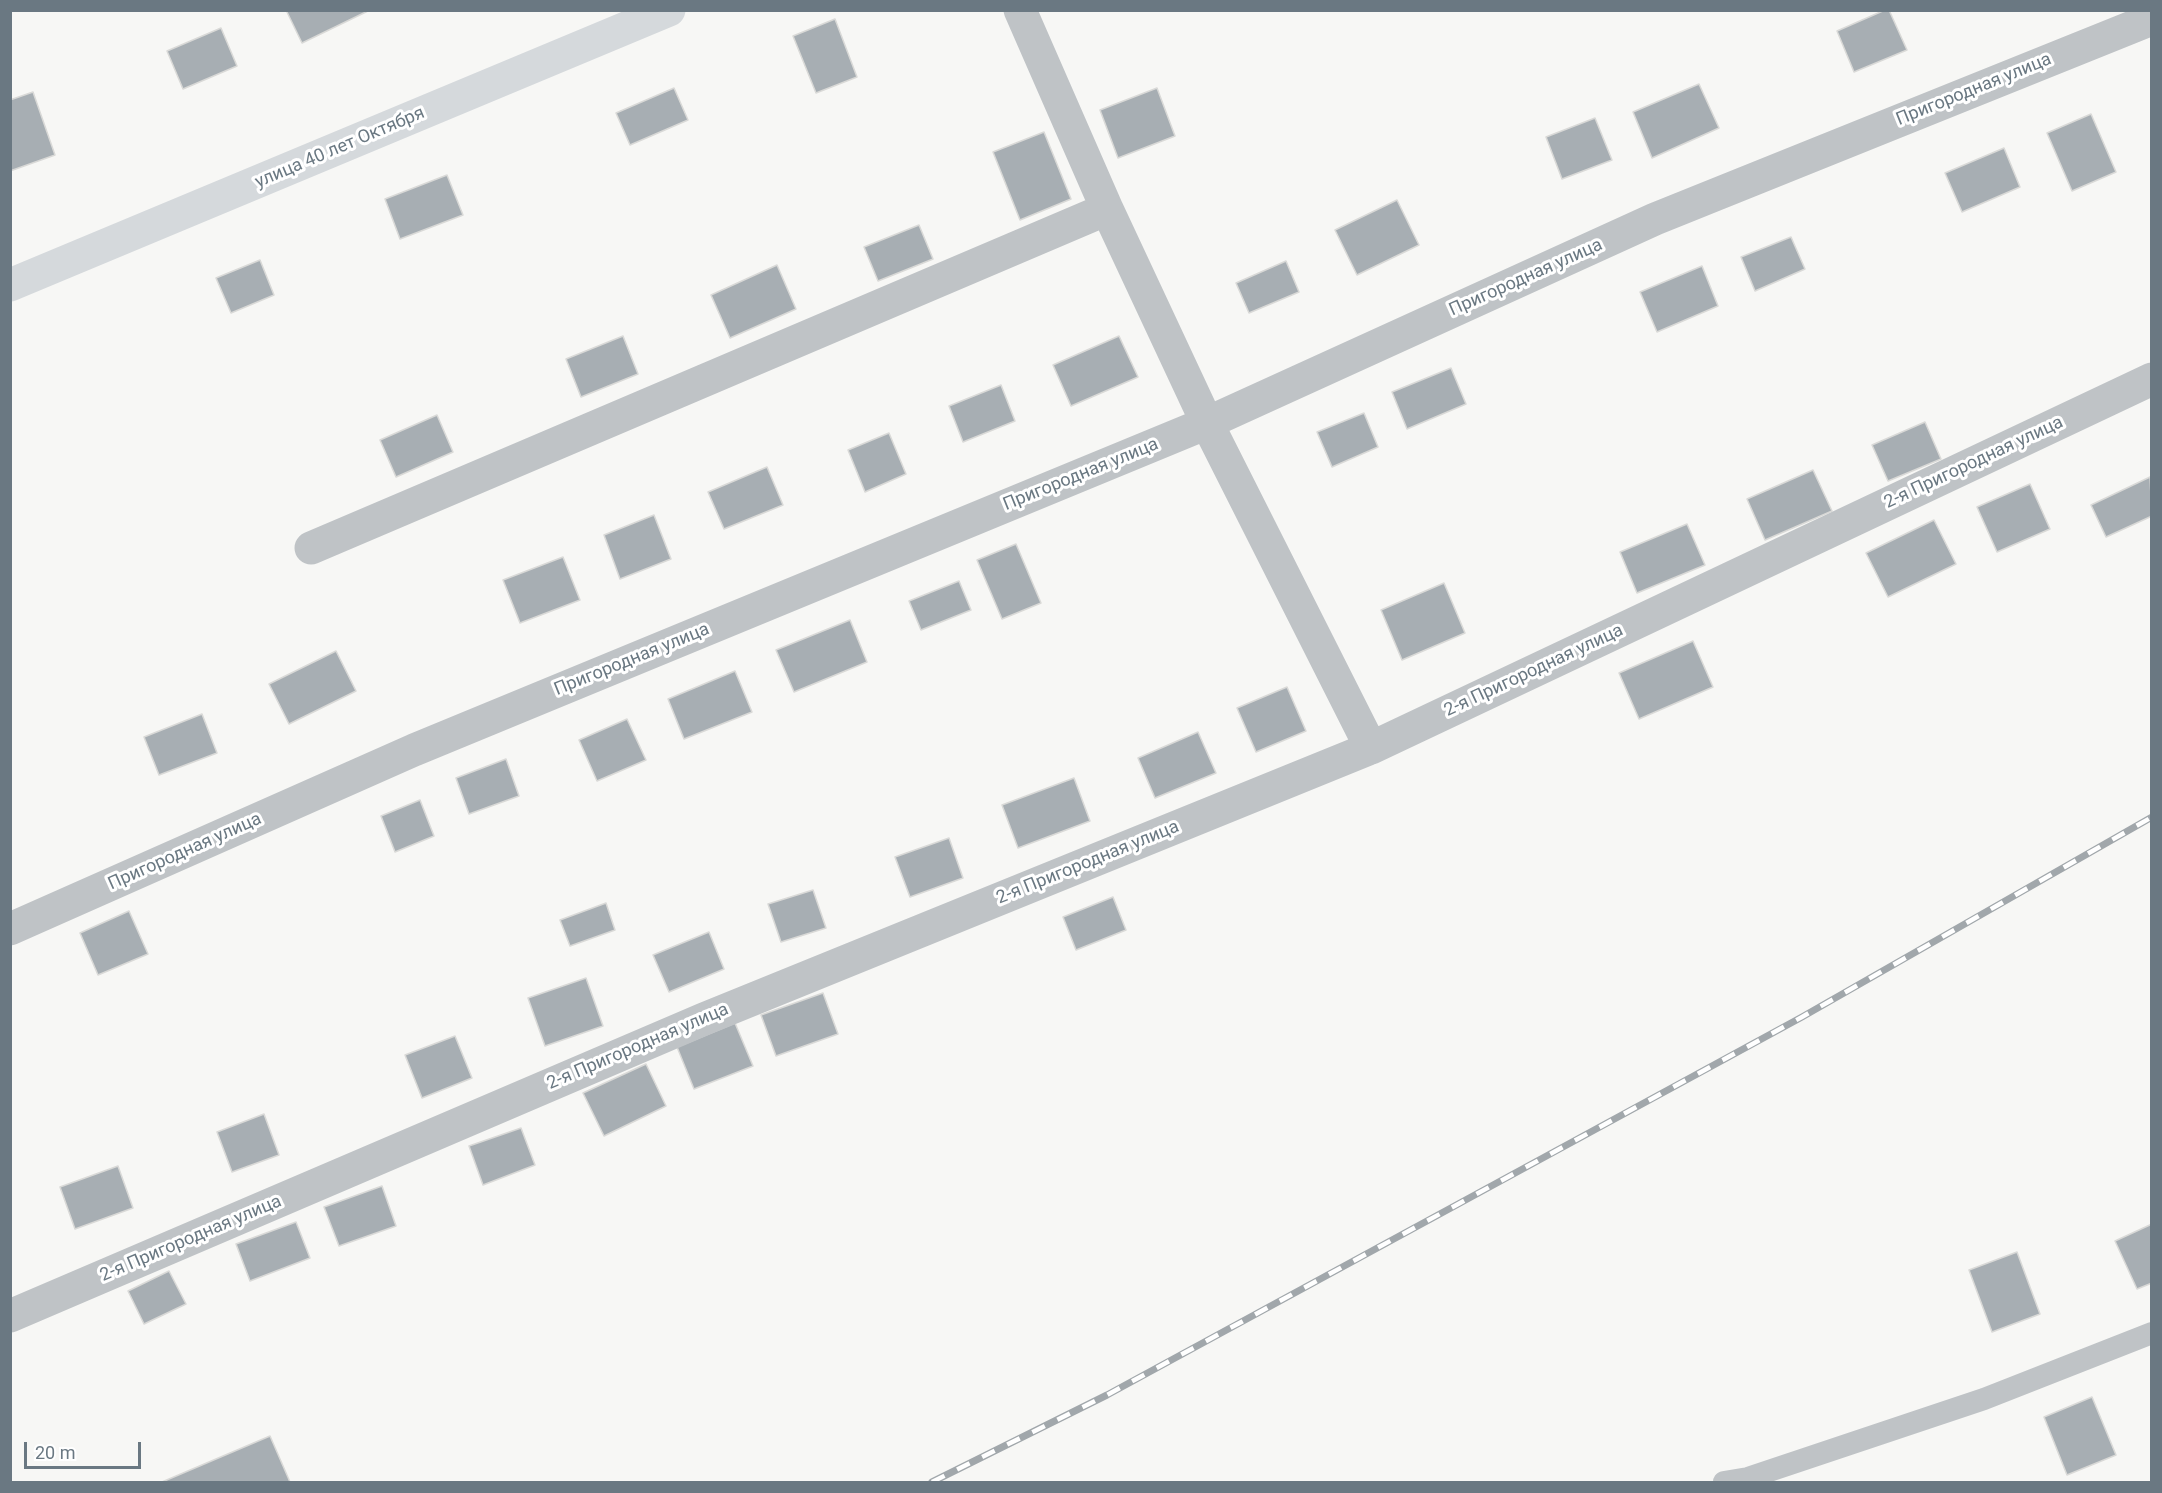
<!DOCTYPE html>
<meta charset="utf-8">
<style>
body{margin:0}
#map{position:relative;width:2162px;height:1493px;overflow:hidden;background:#f7f7f5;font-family:Roboto,sans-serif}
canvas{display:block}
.frame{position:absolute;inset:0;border:12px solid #6a7882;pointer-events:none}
.scale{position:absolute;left:24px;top:1442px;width:117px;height:27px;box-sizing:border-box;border:3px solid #6a7882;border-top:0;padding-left:8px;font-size:18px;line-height:21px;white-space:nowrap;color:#6a7882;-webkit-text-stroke:4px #fff;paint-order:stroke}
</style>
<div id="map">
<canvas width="2162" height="1493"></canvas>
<div class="frame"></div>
<div class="scale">20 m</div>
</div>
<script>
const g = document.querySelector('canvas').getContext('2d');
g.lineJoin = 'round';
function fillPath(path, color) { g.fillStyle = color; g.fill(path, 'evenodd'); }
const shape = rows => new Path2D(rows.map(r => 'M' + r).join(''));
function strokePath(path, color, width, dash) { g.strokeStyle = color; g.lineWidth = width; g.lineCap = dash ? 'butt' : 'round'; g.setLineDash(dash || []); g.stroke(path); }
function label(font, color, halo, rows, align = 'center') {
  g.font = font + ' Roboto,sans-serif'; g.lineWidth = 6; g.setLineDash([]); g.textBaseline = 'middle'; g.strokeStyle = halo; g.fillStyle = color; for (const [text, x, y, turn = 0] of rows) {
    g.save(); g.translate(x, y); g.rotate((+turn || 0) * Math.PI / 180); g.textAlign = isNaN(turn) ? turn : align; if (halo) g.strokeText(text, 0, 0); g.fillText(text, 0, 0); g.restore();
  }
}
const building = shape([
 [286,10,370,10,302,43,286,10],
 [1885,10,1889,10,1907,50,1854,72,1837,31,1885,10],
 [835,19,857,77,816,93,793,36,835,19],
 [221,28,237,66,183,89,167,51,221,28],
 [1699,84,1719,128,1652,158,1633,112,1699,84],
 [674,88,688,120,630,145,616,113,674,88],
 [1157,88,1175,136,1118,158,1100,110,1157,88],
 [33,92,55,155,10,171,10,100,33,92],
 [2091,114,2116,172,2072,191,2047,133,2091,114],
 [1595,118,1612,160,1562,179,1546,137,1595,118],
 [1044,132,1071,199,1020,220,993,152,1044,132],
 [2004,148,2020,187,1962,212,1945,173,2004,148],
 [447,175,463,215,400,239,385,199,447,175],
 [1397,200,1419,245,1357,275,1335,230,1397,200],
 [919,225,933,259,878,281,864,247,919,225],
 [1791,237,1805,269,1755,291,1741,257,1791,237],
 [260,260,274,295,231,313,216,278,260,260],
 [1286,261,1299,292,1249,313,1236,283,1286,261],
 [777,265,796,309,730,338,711,295,777,265],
 [1702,266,1718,306,1657,332,1640,292,1702,266],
 [623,336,638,374,581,397,566,359,623,336],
 [1119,336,1138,377,1071,406,1053,365,1119,336],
 [1451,368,1466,404,1407,429,1392,392,1451,368],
 [1001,385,1015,421,963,442,949,406,1001,385],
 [1364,413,1378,447,1332,467,1317,432,1364,413],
 [437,415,453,452,396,477,380,440,437,415],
 [1925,422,1941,459,1888,481,1872,445,1925,422],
 [889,433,906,474,865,492,848,450,889,433],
 [767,467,783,505,724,529,708,492,767,467],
 [1813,470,1832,511,1765,540,1747,499,1813,470],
 [2150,477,2152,516,2106,537,2091,505,2150,477],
 [2030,484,2050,529,1997,552,1977,507,2030,484],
 [654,515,671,559,620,579,604,535,654,515],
 [1934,520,1956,564,1888,597,1866,553,1934,520],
 [1687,524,1705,565,1637,593,1620,552,1687,524],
 [1016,544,1041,603,1002,619,977,560,1016,544],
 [563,557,580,600,520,623,503,580,563,557],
 [959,581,971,610,921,630,909,601,959,581],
 [1444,583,1465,633,1402,660,1381,610,1444,583],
 [850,620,867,662,794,692,776,650,850,620],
 [1693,641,1713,687,1639,719,1619,673,1693,641],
 [336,651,356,691,289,724,269,684,336,651],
 [735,671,752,712,684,739,668,699,735,671],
 [1287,687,1306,731,1256,752,1237,708,1287,687],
 [202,714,217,753,159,775,144,737,202,714],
 [627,719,646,760,597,781,579,740,627,719],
 [1198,732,1216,773,1155,798,1138,758,1198,732],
 [506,759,519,796,469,814,456,778,506,759],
 [1074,778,1090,821,1018,848,1002,805,1074,778],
 [420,800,434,836,395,852,381,816,420,800],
 [949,838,963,878,910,897,895,857,949,838],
 [813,890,826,928,781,942,768,904,813,890],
 [1113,897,1126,930,1076,950,1063,917,1113,897],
 [606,903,615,930,570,946,560,920,606,903],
 [129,911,148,954,98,975,80,933,129,911],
 [709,932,724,969,669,992,653,955,709,932],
 [586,978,603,1026,545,1046,528,998,586,978],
 [823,993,838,1034,776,1056,761,1015,823,993],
 [735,1023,753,1066,694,1089,677,1047,735,1023],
 [455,1036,472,1078,422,1098,405,1055,455,1036],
 [646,1064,666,1106,604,1136,583,1093,646,1064],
 [264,1114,279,1155,232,1172,217,1132,264,1114],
 [521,1128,535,1165,483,1185,469,1146,521,1128],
 [118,1166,133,1208,75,1229,60,1187,118,1166],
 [382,1186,396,1226,339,1246,324,1207,382,1186],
 [296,1222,310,1258,250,1281,236,1244,296,1222],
 [2152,1224,2152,1283,2137,1289,2115,1241,2152,1224],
 [2017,1252,2040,1314,1992,1332,1969,1270,2017,1252],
 [169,1271,186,1304,144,1324,128,1291,169,1271],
 [2092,1397,2116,1455,2067,1475,2044,1417,2092,1397],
 [270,1436,290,1482,162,1482,270,1436]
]);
const lane = shape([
 [1724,1482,1748,1478,1984,1399,2152,1333]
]);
const street = shape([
 [1020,10,1107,209,1207,423,1371,748],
 [311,548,1107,209],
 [10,929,414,750,1207,423,1655,219,2152,19],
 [10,1316,704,1019,1371,748,2152,379]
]);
const secondary = shape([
 [10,285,669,10]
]);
const rail = shape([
 [932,1482,1107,1395,1802,1017,2152,817]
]);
const streetNames = [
 ["Пригородная улица",1974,90,-22],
 ["улица 40 лет Октября",340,148,-23],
 ["Пригородная улица",1526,278,-24],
 ["2-я Пригородная улица",1974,463,-25],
 ["Пригородная улица",1081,475,-22],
 ["Пригородная улица",632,660,-22],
 ["2-я Пригородная улица",1534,671,-25],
 ["Пригородная улица",185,852,-24],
 ["2-я Пригородная улица",1088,863,-22],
 ["2-я Пригородная улица",638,1047,-23],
 ["2-я Пригородная улица",191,1239,-23]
];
fillPath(building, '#a7aeb3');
strokePath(building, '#d9d9d7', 1.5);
strokePath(lane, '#bfc3c6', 22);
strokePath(street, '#bfc3c6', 33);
strokePath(secondary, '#d5d9dc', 33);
strokePath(rail, '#a1a7ab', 7);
strokePath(rail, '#fff', 4.5, [14]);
label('18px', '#6a7882', '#fff', streetNames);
</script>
